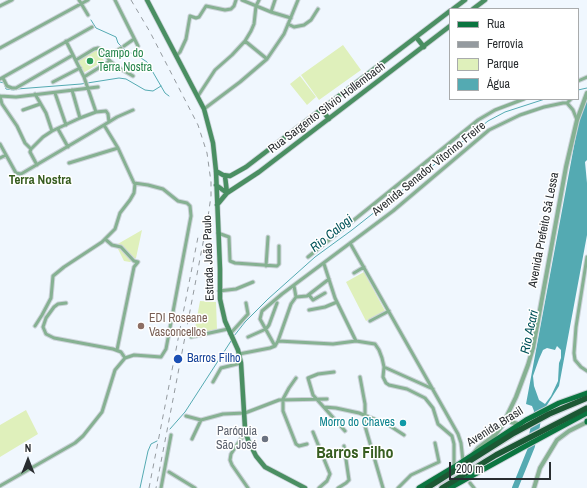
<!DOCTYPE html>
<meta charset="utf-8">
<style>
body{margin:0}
#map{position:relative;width:587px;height:488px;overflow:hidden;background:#f0f7fe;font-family:"Archivo Narrow",sans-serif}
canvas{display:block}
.legend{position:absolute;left:449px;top:8px;width:130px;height:92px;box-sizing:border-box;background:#fff;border:1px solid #a9abac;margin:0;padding:5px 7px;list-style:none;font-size:12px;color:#292d30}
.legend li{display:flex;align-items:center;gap:8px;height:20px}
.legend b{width:20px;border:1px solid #a9abac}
.north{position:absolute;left:8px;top:440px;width:40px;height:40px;-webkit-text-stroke:3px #fff;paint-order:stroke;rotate:0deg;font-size:11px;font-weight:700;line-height:16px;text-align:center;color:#292d30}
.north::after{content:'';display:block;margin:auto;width:14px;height:18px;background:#292d30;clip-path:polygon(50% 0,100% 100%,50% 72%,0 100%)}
.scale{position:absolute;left:449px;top:462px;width:102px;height:18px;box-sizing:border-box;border:2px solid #292d30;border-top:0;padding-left:5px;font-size:12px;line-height:14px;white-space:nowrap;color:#292d30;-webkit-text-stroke:3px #fff;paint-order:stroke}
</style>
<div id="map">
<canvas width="587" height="488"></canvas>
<ul class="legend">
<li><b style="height:5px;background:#0b7540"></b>Rua</li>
<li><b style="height:5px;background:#949a9f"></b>Ferrovia</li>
<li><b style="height:11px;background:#dff0bb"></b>Parque</li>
<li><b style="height:11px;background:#54aab2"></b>Água</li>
</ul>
<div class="north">N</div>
<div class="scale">200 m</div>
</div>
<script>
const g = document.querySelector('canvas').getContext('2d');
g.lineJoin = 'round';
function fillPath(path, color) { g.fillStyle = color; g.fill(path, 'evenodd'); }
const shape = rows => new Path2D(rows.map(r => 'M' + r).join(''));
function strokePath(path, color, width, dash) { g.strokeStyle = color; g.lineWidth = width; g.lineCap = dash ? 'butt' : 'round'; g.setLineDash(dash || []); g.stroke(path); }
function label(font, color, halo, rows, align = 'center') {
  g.font = font + ' "Archivo Narrow",sans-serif'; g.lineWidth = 3; g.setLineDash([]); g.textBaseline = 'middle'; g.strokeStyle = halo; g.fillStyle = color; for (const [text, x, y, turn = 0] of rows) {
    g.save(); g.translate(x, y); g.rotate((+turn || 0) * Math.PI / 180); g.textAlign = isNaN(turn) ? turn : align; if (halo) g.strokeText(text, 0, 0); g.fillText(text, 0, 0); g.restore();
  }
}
const green = shape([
 [343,45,361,70,319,100,301,75],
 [96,47,104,61,83,73,76,60],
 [300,76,316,97,307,105,290,84],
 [142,230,136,258,130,262,124,261,116,245],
 [364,272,385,311,366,321,346,282],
 [200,301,216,302,217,330,194,334],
 [26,410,38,434,0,457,0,425]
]);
const water = shape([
 [587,100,587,160,585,162,587,183,587,235,559,386,542,413,538,438,535,444,526,449,534,411,532,406,526,404,579,119],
 [557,346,561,350,561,358,559,363,558,381,551,396,545,404,539,400,534,386,533,376,539,359,543,350,547,348,555,350]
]);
const stream = shape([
 [91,20,96,28,116,37,118,43,127,52,135,54,147,62,165,93,169,96],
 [0,82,4,83,6,89,14,90],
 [17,89,81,84,119,78,126,79,145,90,153,91,161,86],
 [578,90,587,88],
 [234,336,245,322,268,299,315,257,352,230,419,177,488,121,505,112,545,99],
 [170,429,185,412,231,341],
 [140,488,148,451,151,444,157,441]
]);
const river = shape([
 [515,488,532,446,533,439]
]);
const minor = shape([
 [79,0,88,15],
 [115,0,138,46],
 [242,0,271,12,291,18],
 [0,6,12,0],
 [271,12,275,0],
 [288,24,294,27,304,25,311,20,318,9],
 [66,41,84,77,96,112],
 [245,41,267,59],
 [124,46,134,39],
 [0,48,88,0],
 [176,56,180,52,186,39,190,16,196,18,199,17,206,6,225,10,231,9,234,6,236,0],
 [107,57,121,48],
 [76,60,94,49,98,48,101,49,110,61,84,77],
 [110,61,116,66,133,76],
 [3,78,7,86,12,88,16,88,73,55],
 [0,79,92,27],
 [578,81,587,77],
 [53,82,80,68],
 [72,90,80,118],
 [55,93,66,125],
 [35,94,46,113,52,131],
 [0,96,16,97,98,87],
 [0,96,2,104,17,126,25,143,31,149,30,152,37,165],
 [198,96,215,70,232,55,245,41,251,31,254,24,256,6,259,0],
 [567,103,571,99],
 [204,109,240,82,267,59,284,34,298,0],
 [23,110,40,104],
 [58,129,68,147],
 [0,144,16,173,21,174,104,125,117,117,133,110],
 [31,149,43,137,52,131,80,118,96,112,106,111,108,114,109,122],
 [0,158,6,155],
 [69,163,118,148],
 [218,233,229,237,230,261,235,263,277,266,279,264,279,246],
 [105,239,112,245,121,247,134,261,138,262,134,267,117,350],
 [350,243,458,434,461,443,463,461],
 [308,257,478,120,495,110,524,99],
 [587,257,576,327,574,353,575,360,581,367,587,371],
 [324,264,335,298,356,341],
 [266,266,268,237],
 [354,273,364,267],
 [219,291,236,289,253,282],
 [309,295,313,300,325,293],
 [296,297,307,296,329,279],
 [66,303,58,304,54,307,46,318,43,327,46,334,54,338,113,349,121,352,125,358],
 [309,310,325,307,337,302],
 [370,321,389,311],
 [35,326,42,315,51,298,53,276,64,267,102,242,115,229,120,213,130,200,134,193,135,184],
 [230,334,248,314,246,303],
 [191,337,228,329],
 [248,337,266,329,269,325,277,303],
 [278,341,291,304,296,297,294,286],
 [275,346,260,319,262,311,282,294,393,211,489,130,520,115,544,107,563,103,567,103,573,110,577,120],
 [239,354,270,348,275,346,278,341,333,344,356,341,375,344,379,350,382,358,384,367,383,377,386,383,389,385,407,389,425,398,433,408,438,424,452,436,454,444,454,467],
 [384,367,433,389],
 [334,372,318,374,308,378,313,395,345,431],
 [360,377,365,404,365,426,383,488],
 [296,378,289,388,283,399,283,411,296,444,299,446,307,444],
 [213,382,221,368,241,363],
 [324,407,336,408,359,413,387,424,404,435],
 [186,416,201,420,223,414,245,413,279,400,327,399],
 [313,432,330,474,327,481,319,488],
 [246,433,240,440,231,454,230,460,232,465,248,488],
 [192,439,201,420],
 [169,472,195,488],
 [470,483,474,488],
 [0,486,75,443,83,436,102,412,115,370,125,358,134,355,161,357,166,349,191,216,190,206,187,203,178,201,163,189,148,185,134,183,118,148,104,125],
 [161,488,171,435],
 [338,488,346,483,349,480,344,446],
 [398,488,411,475,439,462,435,443]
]);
const tertiary = shape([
 [507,417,511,422,518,424],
 [473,454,478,448,495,435,502,426,516,397,528,365,533,348,566,167,577,120,587,93],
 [534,488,540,468,557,440,569,431,587,422]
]);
const secondary = shape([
 [147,0,204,109,213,143,216,171,220,269,220,299,225,321,238,350,241,363,245,428,248,440,256,456,265,467,305,488],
 [453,9,465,0],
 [473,9,485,0],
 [416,37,424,47],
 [322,110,329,119],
 [216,171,223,175,230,176,246,167,450,11],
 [225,176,227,193],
 [216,185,227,193],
 [217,205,227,193,259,172,450,26]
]);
const primary = shape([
 [587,422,587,421],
 [419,488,454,467,526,420,559,403,587,393],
 [450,488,522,448,587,413]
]);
const motorway = shape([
 [427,488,514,433,549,414,587,398],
 [442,488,496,455,587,408]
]);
const rail = shape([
 [131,0,150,32,198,125,207,153,211,182,211,196,208,217,156,488],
 [149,488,198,237]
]);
const markers = [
 [90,61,4,"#2e9e5b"],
 [141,326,4,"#8d6e63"],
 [178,359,5,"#1a4fb4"],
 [403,423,4,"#0f9aa8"],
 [265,439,4,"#6b7280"]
];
const leisureNames = [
 ["Campo do",98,54],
 ["Terra Nostra",98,68]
];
const streetNames = [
 ["Rua Sargento Silvio Hollembach",327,108,-37],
 ["Avenida Senador Vitorino Freire",429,169,-39],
 ["Avenida Prefeito Sá Lessa",544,230,-79],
 ["Estrada João Paulo",209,258,-92],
 ["Avenida Brasil",495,427,-32]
];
const educationNames = [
 ["EDI Roseane",149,319],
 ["Vasconcellos",149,333]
];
const transitNames = [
 ["Barros Filho",187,359]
];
const cultureNames = [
 ["Morro do Chaves",395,423]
];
const worshipNames = [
 ["Paróquia",257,432],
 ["São José",257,446]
];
const neighbourhoodNames = [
 ["Terra Nostra",40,181]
];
const waterNames = [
 ["Rio Calogi",332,234,-39],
 ["Rio Acari",530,332,-78]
];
const districtNames = [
 ["Barros Filho",355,454]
];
fillPath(green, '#dff0bb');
fillPath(water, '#54aab2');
strokePath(stream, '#54aab2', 1);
strokePath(river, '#54aab2', 6);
strokePath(minor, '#ccd3d9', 5);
strokePath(tertiary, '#ccd3d9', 6);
strokePath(secondary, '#ccd3d9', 6);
strokePath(primary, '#ccd3d9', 7);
strokePath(motorway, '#ccd3d9', 8);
strokePath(minor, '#86b192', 3);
strokePath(tertiary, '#86b192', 4);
strokePath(secondary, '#4a8f62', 4.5);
strokePath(primary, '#0b7540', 5);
strokePath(motorway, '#1c5834', 5.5);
strokePath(rail, '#949a9f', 1, [5, 5]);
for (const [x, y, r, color] of markers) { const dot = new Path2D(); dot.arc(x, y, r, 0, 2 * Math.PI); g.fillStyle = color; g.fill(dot); strokePath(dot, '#fff', 1.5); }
label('12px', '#27864d', '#fff', leisureNames, 'left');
label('12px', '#292d30', '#fff', streetNames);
label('12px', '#785e54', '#fff', educationNames, 'left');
label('12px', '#164399', '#fff', transitNames, 'left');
label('12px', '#0d838f', '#fff', cultureNames, 'right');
label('12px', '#5b616d', '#fff', worshipNames, 'right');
label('bold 13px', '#385e21', '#fff', neighbourhoodNames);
label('italic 13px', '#005258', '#fff', waterNames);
label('bold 16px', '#385e21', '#fff', districtNames);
</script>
